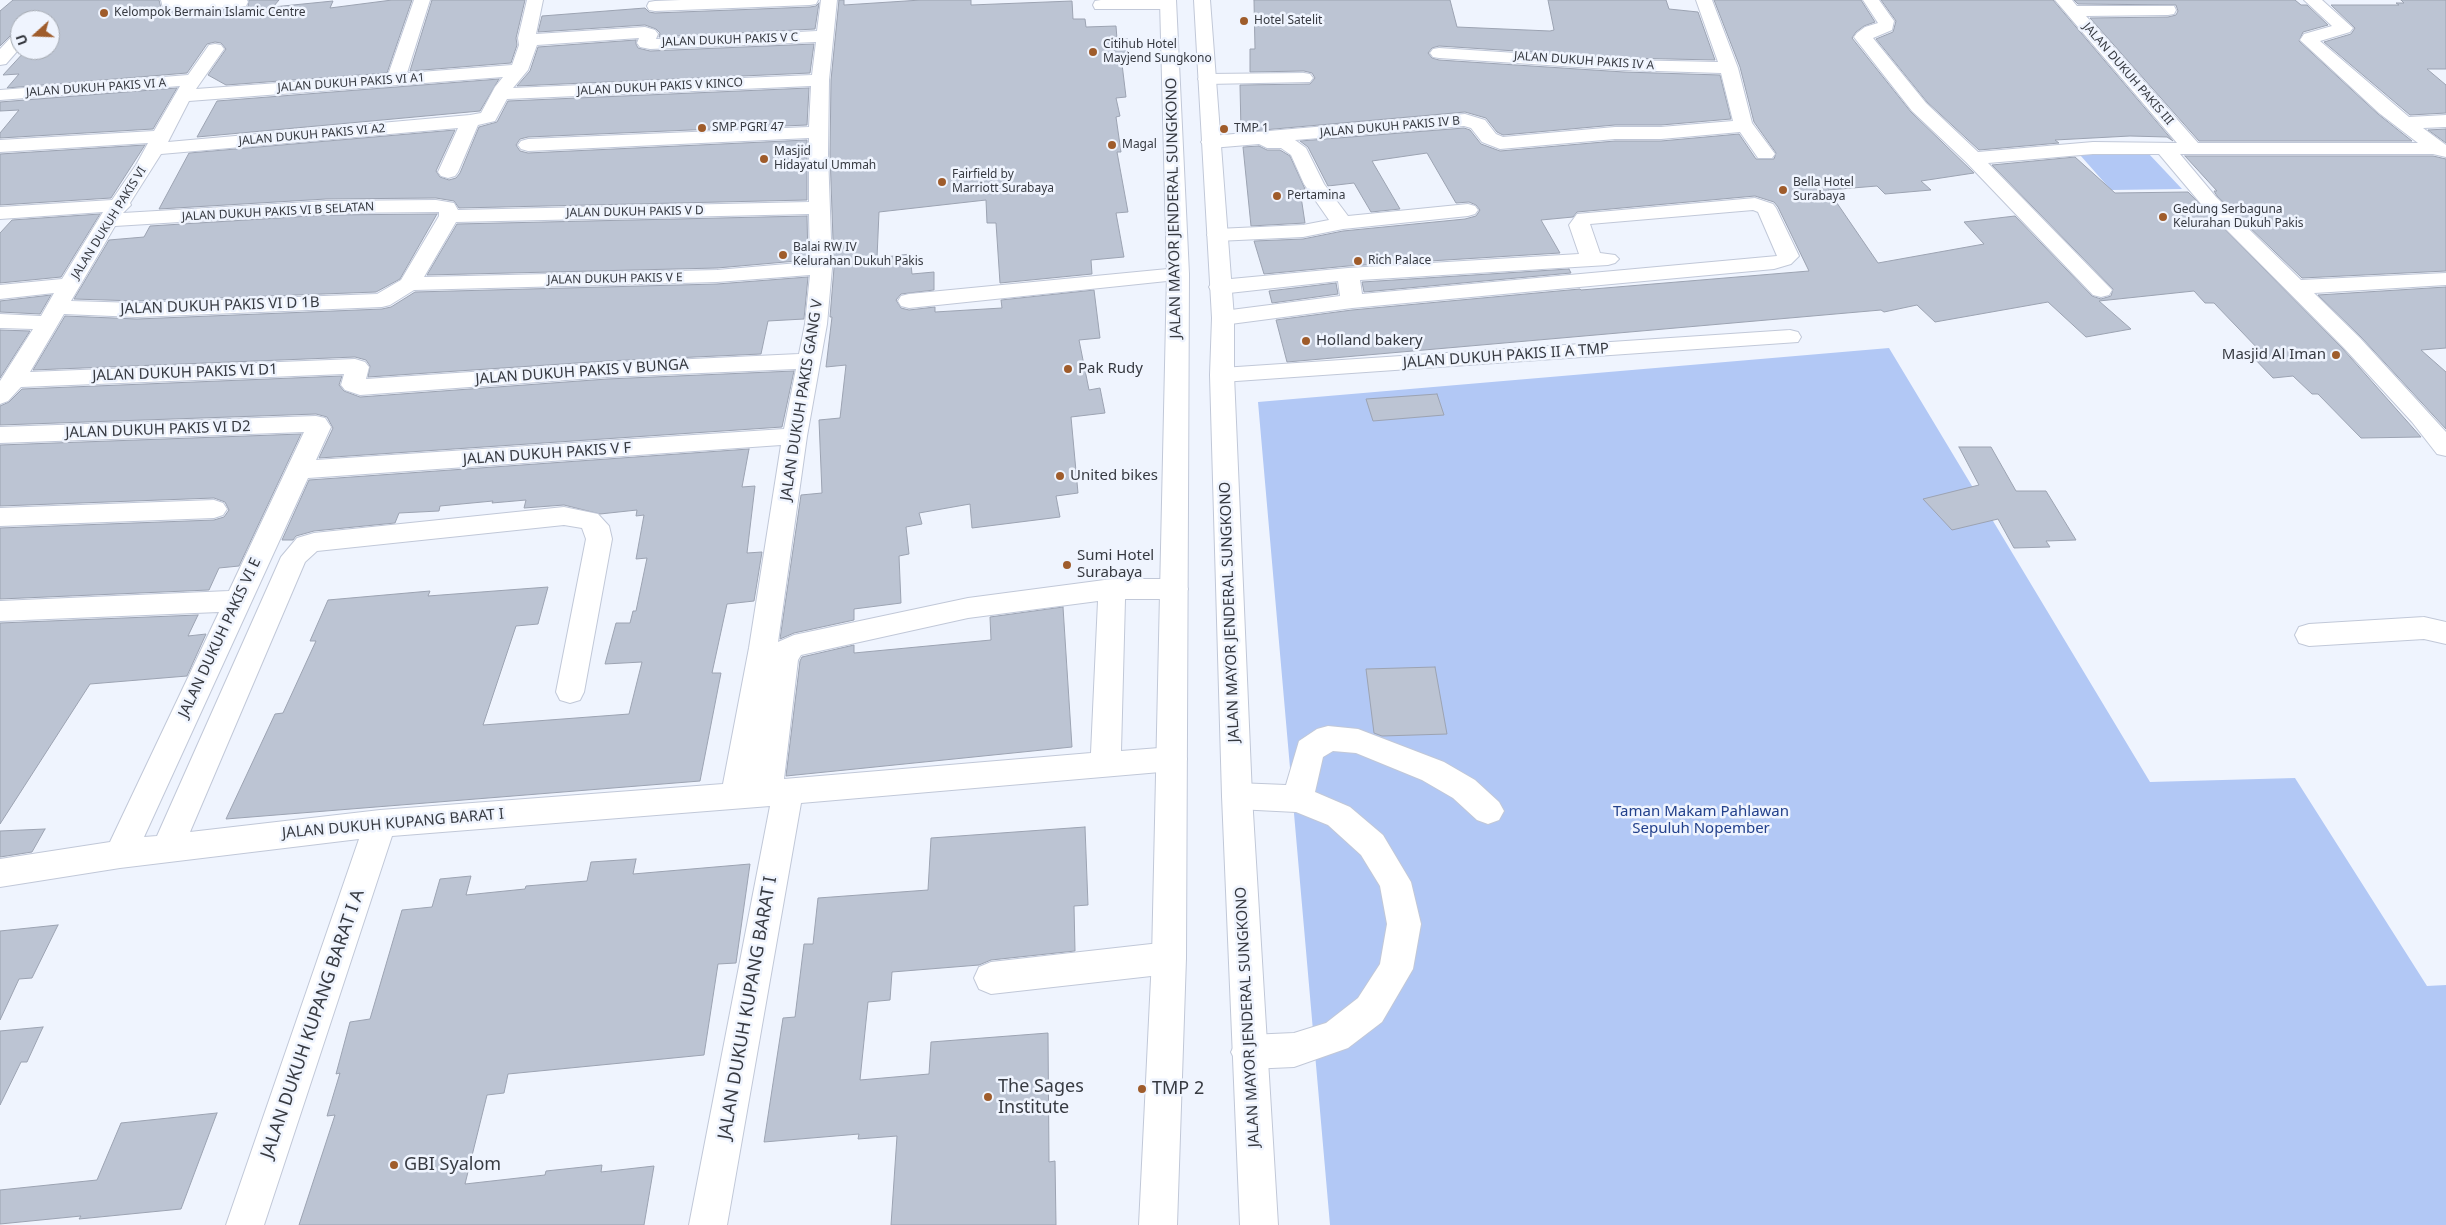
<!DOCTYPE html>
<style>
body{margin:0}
#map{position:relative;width:2446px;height:1225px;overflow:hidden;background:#eff4fe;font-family:"Noto Sans",sans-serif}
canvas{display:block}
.north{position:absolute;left:10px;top:10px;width:50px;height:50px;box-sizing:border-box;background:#eff4fe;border:1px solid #a5aab2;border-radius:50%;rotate:250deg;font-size:14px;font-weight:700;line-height:20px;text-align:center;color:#373a41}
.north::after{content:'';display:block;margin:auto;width:18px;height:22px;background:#9f5c2b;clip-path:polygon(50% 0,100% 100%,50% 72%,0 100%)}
</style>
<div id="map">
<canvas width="2446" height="1225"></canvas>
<div class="north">U</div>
</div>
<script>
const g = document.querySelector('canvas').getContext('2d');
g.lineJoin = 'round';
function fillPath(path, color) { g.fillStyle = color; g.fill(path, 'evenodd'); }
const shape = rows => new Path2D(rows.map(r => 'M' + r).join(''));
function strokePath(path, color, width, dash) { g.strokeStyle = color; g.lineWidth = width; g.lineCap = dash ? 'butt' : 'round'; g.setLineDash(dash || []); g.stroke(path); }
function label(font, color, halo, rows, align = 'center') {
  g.font = font + ' "Noto Sans",sans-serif'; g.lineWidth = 5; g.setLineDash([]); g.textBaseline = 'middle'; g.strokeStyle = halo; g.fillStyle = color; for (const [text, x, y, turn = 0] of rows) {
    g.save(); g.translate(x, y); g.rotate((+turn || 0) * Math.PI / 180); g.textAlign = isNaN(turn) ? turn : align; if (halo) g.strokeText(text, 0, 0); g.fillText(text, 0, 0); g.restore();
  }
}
const green = shape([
 [2149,154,2182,189,2111,190,2080,155],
 [1889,348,2150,782,2295,778,2427,986,2446,985,2446,1225,1330,1225,1258,402]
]);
const building = shape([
 [13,0,159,0,161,8,169,11,240,9,248,7,249,0,279,0,273,7,333,1,330,8,392,0,412,0,387,73,226,85,208,75,226,49,221,43,215,42,207,44,187,73,7,88,19,74,3,75,26,50,50,50,50,20,20,20,20,31,13,33,0,46,0,11,13,0],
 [432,0,525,0,516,38,517,45,511,63,410,71,432,0],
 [839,0,844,0,844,5,921,0,971,0,971,5,1072,1,1073,19,1085,19,1086,27,1116,26,1117,39,1128,39,1127,64,1122,64,1126,97,1116,98,1120,116,1116,117,1121,152,1117,152,1128,212,1116,213,1124,257,1091,260,1092,274,1000,283,996,223,987,223,986,200,879,212,877,258,910,254,912,274,934,272,934,290,901,294,896,300,901,308,909,310,935,307,935,312,1002,308,1001,300,1094,290,1100,338,1079,340,1089,390,1100,388,1105,413,1071,417,1078,493,1056,496,1060,517,972,528,970,504,919,513,922,524,906,527,909,554,899,556,901,603,854,609,854,620,794,633,780,639,801,495,822,493,819,420,840,418,846,365,826,367,832,317,830,317,834,268,830,154,831,80,839,0],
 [1254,0,1450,0,1457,27,1550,31,1554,30,1548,0,1666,0,1669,9,1698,12,1715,60,1624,58,1439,46,1432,48,1428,53,1432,58,1439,60,1624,72,1720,75,1731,119,1661,125,1615,125,1503,135,1497,132,1486,118,1465,112,1241,132,1240,85,1310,84,1315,78,1312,73,1304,71,1250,72,1250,49,1255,49,1254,0],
 [1714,0,1861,0,1875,22,1864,26,1856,32,1852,38,1911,112,1974,173,1921,181,1931,190,1885,194,1877,186,1828,190,1878,263,1984,244,1964,222,2015,216,2092,296,2101,299,2111,296,2113,289,1992,165,2075,157,2115,193,2188,192,2343,349,2421,437,2361,438,2318,394,2312,394,2293,376,2273,378,2250,354,2262,353,2214,303,2205,303,2194,291,2099,301,2131,329,2086,337,2048,302,1935,322,1917,305,1884,312,1881,310,1287,362,1276,320,1352,310,1580,289,1581,290,1809,271,1778,207,1774,202,1755,196,1577,212,1573,217,1541,220,1560,253,1348,266,1264,274,1254,241,1303,239,1343,231,1465,219,1476,216,1480,210,1476,205,1469,202,1456,203,1427,153,1372,161,1400,209,1371,212,1354,183,1328,186,1308,147,1300,141,1464,128,1470,130,1481,144,1500,151,1615,141,1661,141,1739,134,1756,159,1774,159,1776,153,1754,122,1740,67,1714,0],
 [1881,0,2053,0,2173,141,2167,137,2130,136,2055,140,2059,143,1979,150,1927,102,1876,39,1893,32,1896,21,1881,0],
 [2074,0,2295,0,2301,5,2307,5,2328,25,2303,32,2299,41,2378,114,2412,141,2199,141,2090,18,2168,17,2176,15,2178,11,2176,5,2078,4,2074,0],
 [2401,0,2446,0,2446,69,2427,69,2446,85,2446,113,2410,115,2324,42,2351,34,2355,28,2331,5,2399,5,2396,3,2404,3,2401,0],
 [819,3,815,29,659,37,660,33,656,29,645,25,538,32,542,16,645,8,649,12,655,13,810,7,816,6,819,3],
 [636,40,636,44,638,48,650,51,814,44,810,73,517,86,530,71,538,47,636,40],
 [499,79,480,111,197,137,217,101,499,79],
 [177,88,153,129,0,138,0,133,19,110,0,111,0,102,177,88],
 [809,88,807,125,528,137,520,139,516,145,520,151,528,153,807,140,807,200,459,208,454,201,436,198,326,199,159,209,189,153,455,130,436,171,440,177,449,180,456,178,460,173,479,127,497,122,508,101,809,88],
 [2446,129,2446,143,2428,130,2446,129],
 [145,145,111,198,0,205,0,154,145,145],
 [1259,146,1267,150,1280,150,1290,156,1305,189,1300,190,1305,223,1251,226,1243,147,1259,146],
 [2185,156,2433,156,2446,159,2446,271,2302,278,2217,196,2214,191,2217,191,2185,156],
 [100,214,61,277,0,283,0,233,12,220,100,214],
 [437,214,400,279,376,292,137,301,74,299,109,240,144,237,150,226,326,215,437,214],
 [807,216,808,260,717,268,427,275,457,224,807,216],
 [1569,269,1571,273,1364,292,1362,282,1569,269],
 [808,277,804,319,768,321,761,354,607,361,368,377,370,366,366,360,355,357,33,370,65,316,137,319,382,309,391,307,415,292,717,284,808,277],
 [1336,283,1338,294,1272,303,1269,291,1336,283],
 [2446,287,2446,348,2421,350,2446,372,2446,429,2361,337,2318,295,2446,287],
 [51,295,40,314,0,312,0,301,51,295],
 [0,330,30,331,0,378,0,330],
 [794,371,782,427,319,458,333,428,327,417,316,414,0,425,0,406,9,402,22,389,342,376,339,385,344,391,360,397,607,379,794,371],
 [1437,394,1444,415,1373,421,1366,399,1437,394],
 [301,434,239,566,219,568,209,590,0,599,0,528,214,520,224,517,229,510,225,502,214,498,0,506,0,445,301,434],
 [1959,447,1991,447,2016,491,2046,491,2076,540,2046,541,2050,547,2014,548,1998,519,1952,530,1923,499,1979,485,1959,447],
 [749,449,742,487,755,486,747,553,762,552,754,601,727,604,712,673,721,673,700,781,226,819,275,714,283,713,316,641,310,641,328,600,430,591,428,596,548,587,538,624,516,626,483,725,629,714,642,662,605,664,616,623,630,623,633,611,636,611,647,558,636,559,644,515,636,516,637,510,600,514,564,505,524,508,526,500,492,503,493,501,440,506,439,511,399,513,395,523,314,531,296,536,293,540,282,540,309,480,749,449],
 [1063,607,1072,747,786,776,800,661,802,657,854,645,854,653,991,640,990,617,1063,607],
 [198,615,188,636,206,634,187,676,90,684,0,824,0,623,198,615],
 [1435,667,1447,734,1382,736,1374,733,1366,669,1435,667],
 [1085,827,1088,905,1074,906,1075,951,991,960,979,965,892,972,890,1000,868,1002,860,1080,929,1074,931,1042,1048,1033,1049,1162,1055,1161,1056,1225,891,1225,897,1136,858,1139,859,1134,764,1142,783,1018,795,1017,804,944,813,944,818,898,928,890,931,838,1085,827],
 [45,829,32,852,0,857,0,831,45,829],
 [636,859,633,874,750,864,736,963,718,964,704,1055,508,1074,504,1093,487,1095,465,1184,545,1175,546,1171,602,1165,601,1172,654,1166,644,1225,299,1225,335,1115,327,1116,340,1073,336,1074,350,1022,370,1019,402,910,432,907,440,879,471,876,466,895,525,889,526,886,587,881,591,862,636,859],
 [58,925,32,978,19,979,0,1020,0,931,58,925],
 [43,1027,27,1062,21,1062,0,1105,0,1031,43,1027],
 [217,1113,181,1209,79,1219,81,1216,0,1224,0,1190,97,1180,121,1123,217,1113]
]);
const minor = shape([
 [161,0,247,0,248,2,246,6,240,7,169,9,163,8,161,0],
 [414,0,430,0,407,73,512,65,519,45,518,38,527,0,543,0,536,34,645,27,655,30,658,34,656,39,817,31,821,0,837,0,829,80,828,154,832,268,827,324,807,436,778,642,794,635,968,598,1112,579,1174,579,1184,582,1188,589,1184,596,1174,599,1125,599,1121,751,1172,747,1183,750,1187,759,1183,768,1172,771,801,803,727,1225,689,1225,770,806,392,836,264,1225,226,1225,359,839,120,868,0,887,0,859,110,842,219,612,0,621,0,601,229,591,304,432,0,443,0,427,316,416,325,418,331,427,316,460,784,429,796,369,607,377,360,395,345,390,341,385,344,374,21,387,8,401,0,404,0,381,33,329,0,328,0,314,41,316,54,293,0,299,0,285,62,279,103,212,0,219,0,207,112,200,136,165,148,143,0,152,0,140,154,131,180,86,0,100,0,90,188,75,209,45,215,44,221,45,224,49,196,89,388,75,414,0],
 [639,38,637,43,640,47,650,49,816,42,812,75,513,88,528,70,537,45,639,38],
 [503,77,495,87,481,113,470,115,168,142,189,101,503,77],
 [811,86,809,127,528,139,521,141,518,145,521,149,528,151,809,138,809,202,458,210,454,203,436,200,326,201,123,213,131,205,130,203,161,154,458,128,438,172,441,176,448,178,455,176,458,172,478,125,495,121,507,99,811,86],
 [439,212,439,216,401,280,377,294,137,303,71,301,115,226,326,213,439,212],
 [809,214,810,262,717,270,424,277,456,222,809,214],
 [810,275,805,324,799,354,607,363,366,379,369,367,365,362,355,359,30,372,64,314,137,317,382,307,390,305,414,290,717,282,810,275],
 [781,445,749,648,723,784,380,810,190,832,305,562,317,551,564,525,582,528,586,539,556,692,560,700,570,703,580,700,584,692,612,539,609,526,598,514,564,507,314,533,297,538,281,557,157,836,144,837,308,478,781,445],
 [1098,601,1091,753,784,779,798,660,801,655,968,618,1098,601],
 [681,0,818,0,816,4,810,5,655,11,649,10,647,6,649,2,655,1,681,0],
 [1101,0,1172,0,1176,4,1174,8,1168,9,1095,9,1093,5,1095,1,1101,0],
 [1696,0,1712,0,1738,68,1752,123,1775,154,1772,158,1758,158,1740,132,1661,139,1615,139,1500,149,1482,142,1471,128,1464,126,1295,140,1306,148,1324,184,1348,216,1468,204,1475,206,1478,210,1475,214,1468,216,1343,229,1303,237,1217,241,1210,239,1207,235,1210,231,1217,229,1303,225,1329,220,1304,184,1291,155,1281,148,1267,148,1259,144,1211,148,1204,146,1201,142,1204,138,1211,136,1465,114,1485,120,1496,134,1503,137,1615,127,1661,127,1733,121,1721,73,1624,70,1439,58,1433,57,1430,53,1433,49,1439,48,1624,60,1718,62,1696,0],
 [1863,0,1879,0,1894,21,1892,30,1873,38,1926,103,1978,152,2093,142,2177,143,2055,0,2072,0,2077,6,2174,6,2176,10,2174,14,2168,15,2086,16,2198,143,2418,143,2379,113,2300,40,2304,34,2332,26,2304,0,2322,0,2353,28,2350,32,2320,41,2409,117,2446,115,2446,127,2423,128,2446,145,2446,157,2433,154,2180,154,2216,197,2301,280,2446,273,2446,285,2314,293,2360,338,2446,432,2446,456,2437,454,2412,422,2344,348,2202,205,2159,154,2093,154,1988,163,2112,290,2109,295,2101,297,2093,295,1966,162,1912,111,1857,41,1854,37,1857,33,1865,27,1878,23,1863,0],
 [20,33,20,48,6,64,0,65,0,49,14,34,20,33],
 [1304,73,1310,74,1313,78,1310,82,1207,84,1201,83,1198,79,1201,75,1207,74,1304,73],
 [1755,198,1773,204,1776,208,1799,256,1791,264,1774,269,1352,308,1223,325,1215,323,1212,318,1215,313,1223,311,1340,296,1338,281,1220,294,1212,292,1209,287,1212,282,1220,280,1348,268,1579,254,1569,225,1577,214,1755,198],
 [1753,210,1758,212,1777,256,1362,294,1360,280,1608,265,1615,263,1619,259,1615,255,1600,253,1590,224,1753,210],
 [1178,268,1186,269,1189,274,1186,279,909,308,901,306,898,301,901,296,909,294,1178,268],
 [1790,330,1798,332,1801,337,1798,342,1222,382,1214,380,1210,375,1214,370,1222,368,1790,330],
 [214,500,223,503,227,509,223,515,214,518,0,526,0,508,214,500],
 [2424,617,2446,622,2446,644,2424,639,2309,646,2299,643,2295,635,2299,627,2309,624,2424,617],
 [1328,726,1358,729,1444,762,1475,780,1499,802,1504,811,1499,820,1488,824,1477,820,1453,798,1422,780,1356,753,1333,751,1323,757,1315,792,1350,807,1383,835,1411,882,1421,924,1413,969,1382,1022,1348,1048,1294,1067,1249,1069,1237,1064,1231,1052,1237,1040,1249,1035,1294,1033,1326,1023,1358,998,1380,964,1387,924,1380,886,1361,855,1328,825,1296,812,1237,809,1226,805,1222,796,1226,787,1237,783,1286,785,1299,741,1317,729,1328,726],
 [1169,942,1181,947,1186,958,1181,969,1169,974,991,994,979,989,974,978,979,967,991,962,1169,942]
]);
const major = shape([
 [1160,0,1176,0,1189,274,1186,958,1177,1225,1139,1225,1152,958,1167,274,1160,0],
 [1194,0,1210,0,1234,318,1234,375,1252,796,1278,1225,1240,1225,1222,796,1210,375,1212,318,1194,0]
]);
const markers = [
 [104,13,5,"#9f5c2b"],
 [1244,21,5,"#9f5c2b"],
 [1093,52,5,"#9f5c2b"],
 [702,128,5,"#9f5c2b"],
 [1224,129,5,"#9f5c2b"],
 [1112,145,5,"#9f5c2b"],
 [764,159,5,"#9f5c2b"],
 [942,182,5,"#9f5c2b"],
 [1783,190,5,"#9f5c2b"],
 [1277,196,5,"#9f5c2b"],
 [2163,217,5,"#9f5c2b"],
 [783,255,5,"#9f5c2b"],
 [1358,261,5,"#9f5c2b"],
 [1306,341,5,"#9f5c2b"],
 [2336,355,5,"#9f5c2b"],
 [1068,369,5,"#9f5c2b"],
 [1060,476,5,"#9f5c2b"],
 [1067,565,5,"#9f5c2b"],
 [1142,1089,5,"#9f5c2b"],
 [988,1097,5,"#9f5c2b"],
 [394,1165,5,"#9f5c2b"]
];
const farPoinames = [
 ["Kelompok Bermain Islamic Centre",114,13],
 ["Hotel Satelit",1254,21],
 ["Citihub Hotel",1103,45],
 ["Mayjend Sungkono",1103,59],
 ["SMP PGRI 47",712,128],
 ["TMP 1",1234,129],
 ["Magal",1122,145],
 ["Masjid",774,152],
 ["Hidayatul Ummah",774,166],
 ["Fairfield by",952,175],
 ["Marriott Surabaya",952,189],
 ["Bella Hotel",1793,183],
 ["Surabaya",1793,197],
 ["Pertamina",1287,196],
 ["Gedung Serbaguna",2173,210],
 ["Kelurahan Dukuh Pakis",2173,224],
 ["Balai RW IV",793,248],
 ["Kelurahan Dukuh Pakis",793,262],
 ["Rich Palace",1368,261]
];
const farStreetnames = [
 ["JALAN DUKUH PAKIS V C",730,40,-2],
 ["JALAN DUKUH PAKIS IV A",1584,61,4],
 ["JALAN DUKUH PAKIS III",2128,74,49],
 ["JALAN DUKUH PAKIS VI A1",351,83,-4],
 ["JALAN DUKUH PAKIS V KINCO",660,87,-3],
 ["JALAN DUKUH PAKIS VI A",96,88,-4],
 ["JALAN DUKUH PAKIS IV B",1390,127,-5],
 ["JALAN DUKUH PAKIS VI A2",312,135,-5],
 ["JALAN DUKUH PAKIS VI B SELATAN",278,212,-3],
 ["JALAN DUKUH PAKIS V D",635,212,-1],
 ["JALAN DUKUH PAKIS VI",109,223,-58],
 ["JALAN DUKUH PAKIS V E",615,279,-1]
];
const streetNames = [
 ["JALAN MAYOR JENDERAL SUNGKONO",1174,208,-91],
 ["JALAN DUKUH PAKIS VI D 1B",220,306,-2],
 ["JALAN DUKUH PAKIS II A TMP",1506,356,-4],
 ["JALAN DUKUH PAKIS V BUNGA",582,372,-4],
 ["JALAN DUKUH PAKIS VI D1",185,373,-2],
 ["JALAN DUKUH PAKIS GANG V",802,400,-81],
 ["JALAN DUKUH PAKIS VI D2",158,430,-2],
 ["JALAN DUKUH PAKIS V F",547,454,-4],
 ["JALAN MAYOR JENDERAL SUNGKONO",1230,612,-92],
 ["JALAN DUKUH PAKIS VI E",220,638,-65],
 ["JALAN DUKUH KUPANG BARAT I",393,824,-5],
 ["JALAN MAYOR JENDERAL SUNGKONO",1248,1017,-93]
];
const poiNames = [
 ["Holland bakery",1316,341],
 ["Masjid Al Iman",2326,355,"right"],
 ["Pak Rudy",1078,369],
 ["United bikes",1070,476],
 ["Sumi Hotel",1077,556],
 ["Surabaya",1077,573]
];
const parkNames = [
 ["Taman Makam Pahlawan",1701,812],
 ["Sepuluh Nopember",1701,829]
];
const nearStreetnames = [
 ["JALAN DUKUH KUPANG BARAT I",748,1008,-80],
 ["JALAN DUKUH KUPANG BARAT I A",313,1024,-71]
];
const nearPoinames = [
 ["The Sages",998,1087],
 ["Institute",998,1108],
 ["TMP 2",1152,1089],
 ["GBI Syalom",404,1165]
];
fillPath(green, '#b2c8f5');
fillPath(building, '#bcc4d3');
strokePath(building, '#9ca3b2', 1);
strokePath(minor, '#c1c8d8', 2);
strokePath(major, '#c1c8d8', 2);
fillPath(minor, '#fff');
fillPath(major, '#fff');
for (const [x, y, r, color] of markers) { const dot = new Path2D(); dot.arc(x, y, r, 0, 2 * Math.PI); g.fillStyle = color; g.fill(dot); strokePath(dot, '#eff4fe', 2); }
label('12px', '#373a41', '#eff4fe', farPoinames, 'left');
label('12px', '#373a41', '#eff4fe', farStreetnames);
label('15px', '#373a41', '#eff4fe', streetNames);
label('15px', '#373a41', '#eff4fe', poiNames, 'left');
label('15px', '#22408b', '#eff4fe', parkNames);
label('18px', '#373a41', '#eff4fe', nearStreetnames);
label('18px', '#373a41', '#eff4fe', nearPoinames, 'left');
</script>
